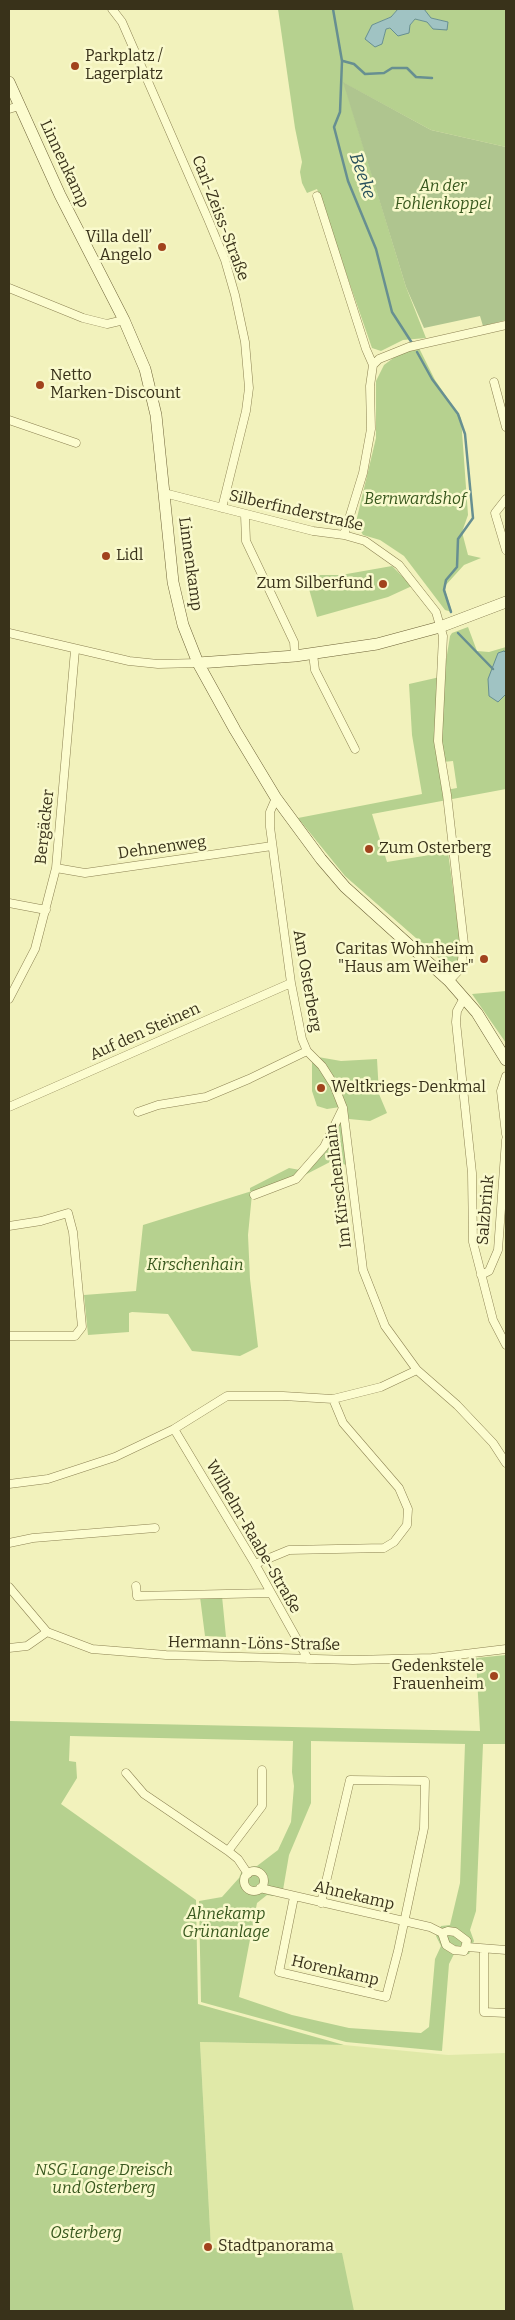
<!DOCTYPE html>
<meta charset="utf-8">
<style>
body{margin:0}
#map{position:relative;width:515px;height:2320px;overflow:hidden;background:#f2f2bc;font-family:Bitter,serif}
canvas{display:block}
.frame{position:absolute;inset:0;border:10px solid #39321a;pointer-events:none}
</style>
<div id="map">
<canvas width="515" height="2320"></canvas>
<div class="frame"></div>
</div>
<script>
const g = document.querySelector('canvas').getContext('2d');
g.lineJoin = 'round';
function fillPath(path, color) { g.fillStyle = color; g.fill(path, 'evenodd'); }
const shape = rows => new Path2D(rows.map(r => 'M' + r).join(''));
function strokePath(path, color, width, dash) { g.strokeStyle = color; g.lineWidth = width; g.lineCap = dash ? 'butt' : 'round'; g.setLineDash(dash || []); g.stroke(path); }
function label(font, color, halo, rows, align = 'center') {
  g.font = font + ' Bitter,serif'; g.lineWidth = 5; g.setLineDash([]); g.textBaseline = 'middle'; g.strokeStyle = halo; g.fillStyle = color; for (const [text, x, y, turn = 0] of rows) {
    g.save(); g.translate(x, y); g.rotate((+turn || 0) * Math.PI / 180); g.textAlign = isNaN(turn) ? turn : align; if (halo) g.strokeText(text, 0, 0); g.fillText(text, 0, 0); g.restore();
  }
}
const farmland = shape([
 [200,2042,344,2045,448,2055,506,2053,506,2311,222,2311,211,2249]
]);
const green = shape([
 [278,9,398,9,391,17,372,25,382,44,386,29,410,25,415,19,427,22,448,22,431,18,421,9,506,9,506,147,431,130,344,83,406,287,426,338,403,340,381,351,372,348,317,189,307,193,302,183,300,172,302,162,295,128],
 [419,348,435,380,461,418,468,515,462,532,468,555,481,558,464,565,444,587,452,612,445,610,404,556,380,540,363,535,356,522,376,438,376,381,384,365,400,353],
 [392,566,412,586,388,597,317,617,309,589,320,575,341,575],
 [468,627,477,651,489,652,506,647,506,789,372,814,387,862,448,852,461,948,460,961,456,966,448,966,345,876,298,818,422,794,412,735,409,684,440,677,437,742,446,790,457,788,453,761,443,762,439,740,445,667,450,636,452,633],
 [506,991,506,1043,472,994],
 [318,1057,341,1061,377,1059,379,1094,387,1113,370,1121,349,1119,340,1107,327,1109,317,1106,312,1091,312,1063],
 [342,1115,348,1165,330,1162,299,1178],
 [289,1168,300,1170,295,1177,252,1194,248,1235,250,1279,258,1347,240,1356,192,1351,168,1314,132,1312,129,1313,129,1332,88,1335,84,1295,136,1291,143,1225,252,1191,250,1191,250,1188],
 [222,1596,226,1637,205,1636,200,1597],
 [506,1655,506,1744,483,1744,476,1911,470,1930,474,1941,469,1954,454,1954,449,1964,442,2051,346,2042,201,2002,199,1901,222,1897,239,1878,243,1868,257,1866,278,1850,291,1822,294,1786,292,1772,293,1741,70,1736,69,1761,76,1762,77,1778,61,1804,196,1900,198,2004,344,2045,200,2042,211,2248,342,2253,354,2311,9,2311,9,1721,480,1731,476,1658],
 [311,1741,465,1744,460,1883,450,1925,441,1926,436,1936,441,1946,435,1959,429,2027,421,2033,349,2028,292,2015,239,1997,257,1903,267,1895,273,1896,283,1890,289,1855,311,1803]
]);
const cemetery = shape([
 [343,82,431,130,506,147,506,320,483,326,480,316,424,328,406,287]
]);
const water = shape([
 [398,9,424,9,431,18,448,22,447,30,433,29,427,22,415,19,410,25,409,33,398,36,390,28,386,29,382,44,375,47,365,39,372,25,391,17,398,9],
 [504,651,506,653,506,694,498,702,489,696,488,679,498,653,504,651]
]);
const stream = shape([
 [333,9,342,61,340,112,334,127,348,181,376,249,392,312,412,343],
 [343,61,354,64,365,74,384,73,392,68,407,68,416,77,432,78],
 [417,352,432,379,458,414,465,434,473,518,458,539,457,567,446,580,444,590,451,612],
 [458,633,493,669]
]);
const street = shape([
 [112,9,122,22,208,219,225,260,235,295,245,342,249,388,246,411,222,508],
 [9,109,19,106],
 [317,196,366,349,373,365,370,386,371,429,363,473,344,535],
 [9,288,83,318,107,324,124,320],
 [373,365,379,359,409,347,506,325],
 [494,382,506,427],
 [9,420,76,443],
 [164,493,313,531,344,535,365,541,399,565,436,612,443,636,438,741,447,795,464,944,461,968,449,981],
 [506,499,495,513,506,550],
 [245,515,246,541,294,642,295,656],
 [9,633,129,661,158,664,198,663],
 [313,654,315,670,355,749],
 [276,798,270,812,270,827,291,983,302,1039,307,1051,322,1066,334,1085,343,1108,363,1270,385,1326,417,1370,457,1405,493,1443,506,1463],
 [56,868,85,873,272,846],
 [9,903,46,910],
 [464,998,457,1011,456,1022,472,1173,473,1242,493,1320,506,1345],
 [9,999,35,949,56,868,75,650],
 [506,1076,501,1091,506,1134],
 [9,1107,291,983],
 [138,1112,158,1105,206,1097,249,1079,307,1051],
 [254,1195,296,1179,324,1147,343,1108],
 [9,1226,41,1221,68,1213,73,1232,82,1327,75,1336,9,1336],
 [481,1275,489,1271,498,1250,506,1140],
 [174,1429,255,1564,308,1659],
 [9,1484,48,1479,115,1457,174,1429,227,1396,283,1396,333,1399,381,1387,417,1370],
 [9,1543,33,1538,155,1528],
 [255,1564,289,1550,384,1548,394,1542,407,1525,408,1509,399,1488,343,1423,333,1399],
 [136,1586,137,1596,270,1593],
 [9,1587,47,1632,92,1649,166,1655,353,1660,432,1658,506,1649],
 [9,1648,27,1646,47,1632],
 [126,1773,144,1794,228,1851,238,1859,248,1874],
 [228,1851,262,1806,262,1770],
 '244 1881a10 10 0 1 1 20 0a10 10 0 1 1-20 0Z',
 [260,1888,430,1927,442,1933],
 [294,1897,279,1972,386,1997,398,1951,424,1828,425,1781,350,1780,321,1903],
 [448,1931,455,1932,467,1941,464,1951,454,1950,446,1945,442,1933,448,1931],
 [467,1947,506,1950],
 [484,1950,484,2012,506,2013]
]);
const secondary = shape([
 [9,82,60,195,124,320,145,369,156,415,173,582,183,625,198,663,235,730,276,798,321,859,345,887,449,981,477,1013,506,1060],
 [198,663,295,656,377,644,440,627,506,602]
]);
const markers = [
 [75,66,5,"#a1431d"],
 [162,247,5,"#a1431d"],
 [40,385,5,"#a1431d"],
 [106,556,5,"#a1431d"],
 [383,584,5,"#a1431d"],
 [369,849,5,"#a1431d"],
 [484,959,5,"#a1431d"],
 [321,1088,5,"#a1431d"],
 [494,1676,5,"#a1431d"],
 [208,2247,5,"#a1431d"]
];
const poiNames = [
 ["Parkplatz /",85,57],
 ["Lagerplatz",85,75],
 ["Villa dell’",152,238,"right"],
 ["Angelo",152,256,"right"],
 ["Netto",50,376],
 ["Marken-Discount",50,394],
 ["Lidl",116,556],
 ["Zum Silberfund",373,584,"right"],
 ["Zum Osterberg",379,849],
 ["Caritas Wohnheim",474,950,"right"],
 ["\"Haus am Weiher\"",474,968,"right"],
 ["Weltkriegs-Denkmal",331,1088],
 ["Gedenkstele",484,1667,"right"],
 ["Frauenheim",484,1685,"right"],
 ["Stadtpanorama",218,2247]
];
const streetNames = [
 ["Linnenkamp",64,164,65],
 ["Carl-Zeiss-Straße",220,218,69],
 ["Silberfinderstraße",296,511,13],
 ["Linnenkamp",190,564,82],
 ["Bergäcker",45,827,-84],
 ["Dehnenweg",162,848,-8],
 ["Am Osterberg",307,981,80],
 ["Auf den Steinen",145,1032,-24],
 ["Im Kirschenhain",339,1186,-97],
 ["Salzbrink",486,1210,-85],
 ["Wilhelm-Raabe-Straße",253,1537,60],
 ["Hermann-Löns-Straße",254,1644,1],
 ["Ahnekamp",354,1896,13],
 ["Horenkamp",335,1971,13]
];
const parkNames = [
 ["An der",443,187],
 ["Fohlenkoppel",443,205],
 ["Bernwardshof",415,500],
 ["Kirschenhain",195,1266],
 ["Ahnekamp",226,1915],
 ["Grünanlage",226,1933],
 ["NSG Lange Dreisch",104,2171],
 ["und Osterberg",104,2189],
 ["Osterberg",86,2234]
];
const waterNames = [
 ["Beeke",362,176,71]
];
fillPath(farmland, '#e0e9a8');
fillPath(green, '#b6d18f');
fillPath(cemetery, '#afc58f');
fillPath(water, '#a0c3c3');
strokePath(water, '#678f91', 1);
strokePath(stream, '#678f91', 2.5);
strokePath(street, '#8c8253', 9);
strokePath(secondary, '#6d6237', 12);
strokePath(street, '#fcfccf', 8);
strokePath(secondary, '#fcfccf', 11);
for (const [x, y, r, color] of markers) { const dot = new Path2D(); dot.arc(x, y, r, 0, 2 * Math.PI); g.fillStyle = color; g.fill(dot); strokePath(dot, '#f9f9cc', 2); }
label('16px', '#39321a', '#f9f9cc', poiNames, 'left');
label('16px', '#39321a', '#f9f9cc', streetNames);
label('italic 16px', '#38581e', '#f9f9cc', parkNames);
label('italic 18px', '#274f5b', '#f9f9cc', waterNames);
</script>
